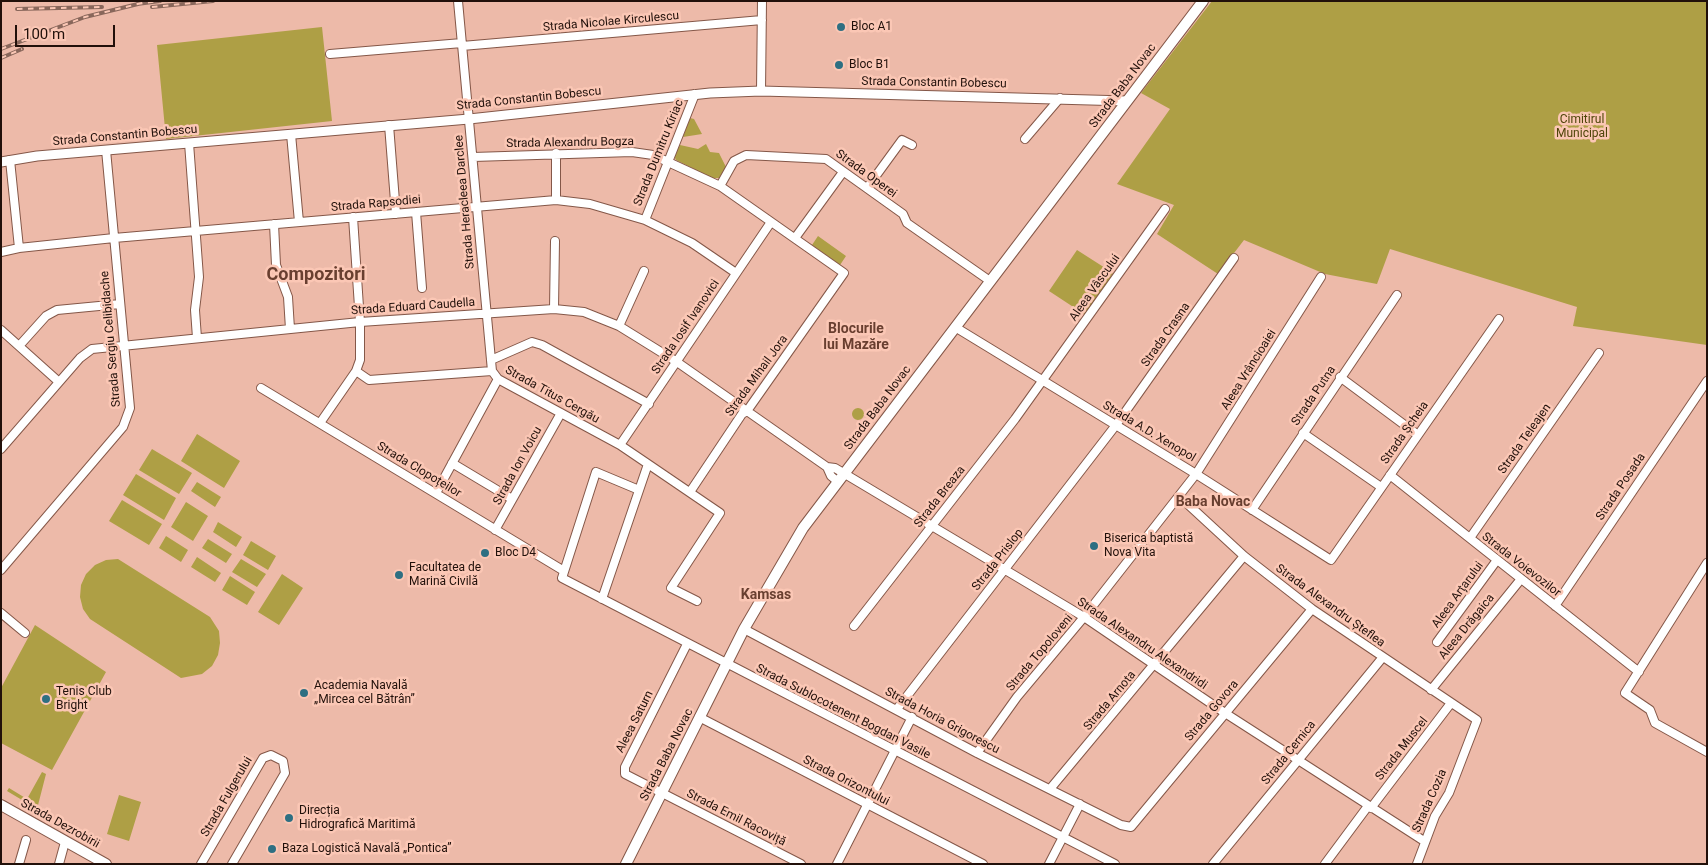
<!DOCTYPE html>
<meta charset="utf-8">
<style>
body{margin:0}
#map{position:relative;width:1708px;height:865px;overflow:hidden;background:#edbaa9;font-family:Roboto,sans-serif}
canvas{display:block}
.frame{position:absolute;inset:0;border:2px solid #21100a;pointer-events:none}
.scale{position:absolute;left:15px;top:25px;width:100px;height:22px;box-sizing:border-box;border:2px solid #21100a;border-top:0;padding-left:6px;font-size:15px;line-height:18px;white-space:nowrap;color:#21100a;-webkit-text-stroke:4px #fbc7b5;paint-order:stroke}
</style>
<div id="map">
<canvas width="1708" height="865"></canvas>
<div class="frame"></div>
<div class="scale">100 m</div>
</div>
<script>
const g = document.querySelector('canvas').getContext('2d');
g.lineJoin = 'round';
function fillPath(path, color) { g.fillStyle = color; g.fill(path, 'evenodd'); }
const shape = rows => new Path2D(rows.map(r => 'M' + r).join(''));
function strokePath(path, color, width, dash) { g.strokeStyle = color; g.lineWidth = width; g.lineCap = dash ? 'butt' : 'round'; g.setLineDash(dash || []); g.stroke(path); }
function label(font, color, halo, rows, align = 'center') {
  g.font = font + ' Roboto,sans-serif'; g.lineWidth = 5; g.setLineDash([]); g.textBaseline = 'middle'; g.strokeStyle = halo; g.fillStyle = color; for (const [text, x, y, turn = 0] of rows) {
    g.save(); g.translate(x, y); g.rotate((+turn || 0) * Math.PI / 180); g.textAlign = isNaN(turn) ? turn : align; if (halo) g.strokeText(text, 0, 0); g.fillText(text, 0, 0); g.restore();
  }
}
const green = shape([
 [1212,1,1707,1,1707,345,1573,326,1577,307,1390,249,1377,284,1325,274,1244,240,1218,274,1157,234,1174,205,1117,184,1170,109,1141,93],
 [322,27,332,121,166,139,157,45],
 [690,118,694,119,702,134,683,137],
 [706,144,710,152,719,153,726,167,719,178,712,178,676,160,674,156,680,145,698,149],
 [818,236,846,256,840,265,812,245],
 [1077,250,1113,273,1087,316,1049,291],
 '852 414a6 6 0 1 1 12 0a6 6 0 1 1-12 0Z',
 [197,434,240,461,224,488,181,461],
 [152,449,192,473,179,494,139,470],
 [136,474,176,498,164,520,123,495],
 [197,482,221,497,215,507,191,491],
 [122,500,162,524,149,545,109,521],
 [186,502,208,516,193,541,171,527],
 [218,522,242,537,236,547,213,532],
 [166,536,188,550,181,562,159,548],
 [208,539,232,554,226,563,202,548],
 [251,541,276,556,268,570,243,555],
 [197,557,221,573,215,582,191,567],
 [118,559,210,617,219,631,220,643,218,655,212,666,202,674,181,678,90,619,83,609,80,597,81,585,86,574,95,565,106,560],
 [241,559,266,574,257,587,232,572],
 [282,574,303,588,279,625,258,612],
 [230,576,255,592,247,605,222,590],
 [35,625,106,672,52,770,1,743,1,688],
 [42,772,46,774,37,809,7,791,9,788,27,799],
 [119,795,141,802,129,841,107,834]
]);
const minor = shape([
 [458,1,492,371],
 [462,46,762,20],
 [330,54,462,43],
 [761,91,762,1],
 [389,125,396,214],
 [291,134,299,222],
 [1025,139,1060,98],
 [189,143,199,277,195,310,197,338],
 [556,153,556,200],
 [473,157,632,152,653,155,720,186,844,273,747,411,742,414,690,492],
 [10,160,19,248],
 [720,186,734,161,746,155,826,159,903,214,907,223,990,281],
 [867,188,902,140,912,145],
 [416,212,422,288],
 [645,220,695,94],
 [274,224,276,265,288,297,290,329],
 [795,238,843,172],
 [1,252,19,248,114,238,556,200,590,204,645,220,692,243,736,273],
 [554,309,555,241],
 [619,326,644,271],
 [955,327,1196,474,1331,560,1499,319],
 [1,330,59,382],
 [19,346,46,316,57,310,120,304],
 [491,360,532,342,542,345,649,404],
 [356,371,369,380,492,371,498,379,620,445,648,464,720,513,671,588,697,601],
 [1340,377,1418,435],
 [261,388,564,571],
 [320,423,356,371,360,360,360,322,353,217],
 [1303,433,1381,487],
 [620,445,771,222],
 [1,449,80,358,92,349,360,322,554,309,584,312,619,326,677,362,827,467,835,468,1084,617,1225,713,1424,841],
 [452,463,512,499],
 [827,467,831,476,837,481],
 [1390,475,1639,672],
 [639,490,596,472,562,578,1115,864],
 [436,493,498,379],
 [1180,497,1244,556,1312,609,1477,720,1449,793,1435,816,1417,864],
 [1252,510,1397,295],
 [495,530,561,413],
 [1470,538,1599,353],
 [1707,563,1625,693,1650,710,1655,723,1707,752],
 [1,570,123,427,130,408,106,150],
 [602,599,648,464],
 [1555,606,1707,381],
 [1,613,25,633],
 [854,626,1015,419,1165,209],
 [744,629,977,753,1121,825,1131,827,1312,609],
 [1437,642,1497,560],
 [687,644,625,767,625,774,801,864],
 [1431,690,1521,579],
 [897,709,1116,425,1234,258],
 [699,717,983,864],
 [977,753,1017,697,1084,617,1196,474,1321,277],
 [1050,789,1244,556],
 [1371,808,1451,703],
 [19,864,26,840],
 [59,864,65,842],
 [201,864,263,758,271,755,283,761,285,773,232,864],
 [837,864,912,717],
 [1049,864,1080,804],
 [1213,864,1383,657],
 [1325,864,1368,806]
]);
const tertiary = shape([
 [1,162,37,156,469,119,710,93,761,91,1127,101]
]);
const secondary = shape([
 [1,805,106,864],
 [626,864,744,629,803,528,1203,1]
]);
const rail = shape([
 [137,4,160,1],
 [152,7,213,1],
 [17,9,102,7],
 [1,49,85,17,142,3],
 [1,58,22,49]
]);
const markers = [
 [841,27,5,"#2e6f82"],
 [839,65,5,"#2e6f82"],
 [1094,546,5,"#2e6f82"],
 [485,553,5,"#2e6f82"],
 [399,575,5,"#2e6f82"],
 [304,693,5,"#2e6f82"],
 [46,699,5,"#2e6f82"],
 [289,818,5,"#2e6f82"],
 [272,849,5,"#2e6f82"]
];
const streetNames = [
 ["Strada Nicolae Kirculescu",611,22,-5],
 ["Strada Constantin Bobescu",934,83,1],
 ["Strada Baba Novac",1123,86,-53],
 ["Strada Constantin Bobescu",529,99,-6],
 ["Strada Constantin Bobescu",125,136,-5],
 ["Strada Alexandru Bogza",570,143,-1],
 ["Strada Dumitru Kiriac",659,153,-68],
 ["Strada Operei",866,174,36],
 ["Strada Heracleea Darclee",465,202,-95],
 ["Strada Rapsodiei",376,204,-5],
 ["Aleea Vâscului",1095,288,-55],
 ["Strada Eduard Caudella",413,307,-4],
 ["Strada Iosif Ivanovici",686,327,-56],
 ["Strada Crasna",1166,335,-55],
 ["Strada Sergiu Celibidache",111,339,-95],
 ["Aleea Vrâncioaiei",1249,370,-58],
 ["Strada Mihail Jora",757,376,-54],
 ["Strada Titus Cergău",552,395,29],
 ["Strada Putna",1314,396,-56],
 ["Strada Baba Novac",878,408,-53],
 ["Strada A.D. Xenopol",1149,432,31],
 ["Strada Șcheia",1405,433,-55],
 ["Strada Teleajen",1525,439,-55],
 ["Strada Ion Voicu",518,466,-61],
 ["Strada Clopoțeilor",419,470,31],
 ["Strada Posada",1621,487,-56],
 ["Strada Breaza",940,497,-52],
 ["Strada Prislop",998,560,-52],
 ["Strada Voievozilor",1521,565,38],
 ["Aleea Arțarului",1458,595,-54],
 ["Strada Alexandru Șteflea",1330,606,36],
 ["Aleea Drăgaica",1467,627,-51],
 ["Strada Alexandru Alexandridi",1142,644,34],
 ["Strada Topoloveni",1040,653,-50],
 ["Strada Arnota",1110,701,-50],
 ["Strada Govora",1212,711,-50],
 ["Strada Sublocotenent Bogdan Vasile",843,712,27],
 ["Strada Horia Grigorescu",942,721,28],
 ["Aleea Saturn",635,722,-63],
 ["Strada Muscel",1402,749,-52],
 ["Strada Cernica",1289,753,-51],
 ["Strada Baba Novac",667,755,-63],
 ["Strada Orizontului",846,781,27],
 ["Strada Fulgerului",227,797,-60],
 ["Strada Cozia",1430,801,-66],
 ["Strada Emil Racoviță",736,818,27],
 ["Strada Dezrobirii",60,824,29]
];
const poiNames = [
 ["Bloc A1",851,27],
 ["Bloc B1",849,65],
 ["Biserica baptistă",1104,539],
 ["Nova Vita",1104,553],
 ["Bloc D4",495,553],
 ["Facultatea de",409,568],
 ["Marină Civilă",409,582],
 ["Academia Navală",314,686],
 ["„Mircea cel Bătrân”",314,700],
 ["Tenis Club",56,692],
 ["Bright",56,706],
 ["Direcția",299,811],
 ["Hidrografică Maritimă",299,825],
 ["Baza Logistică Navală „Pontica”",282,849]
];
const parkNames = [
 ["Cimitirul",1582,120],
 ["Municipal",1582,134]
];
const neighbourhoodNames = [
 ["Blocurile",856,329],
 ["lui Mazăre",856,345],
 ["Baba Novac",1213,502],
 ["Kamsas",766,595]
];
const districtNames = [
 ["Compozitori",316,275]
];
fillPath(green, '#ae9f45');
strokePath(minor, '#845748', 10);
strokePath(tertiary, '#845748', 11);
strokePath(secondary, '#845748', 12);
strokePath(minor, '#fff', 8);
strokePath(tertiary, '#fff', 9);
strokePath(secondary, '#fff', 10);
strokePath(rail, '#89675b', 4);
strokePath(rail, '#fbc7b5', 2, [5.5]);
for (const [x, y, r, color] of markers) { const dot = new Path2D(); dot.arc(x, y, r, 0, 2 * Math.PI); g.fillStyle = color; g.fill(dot); strokePath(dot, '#fbc7b5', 2); }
label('12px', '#21100a', '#fbc7b5', streetNames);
label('12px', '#21100a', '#fbc7b5', poiNames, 'left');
label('12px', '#4e4509', '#fbc7b5', parkNames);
label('bold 14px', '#693f30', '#fbc7b5', neighbourhoodNames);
label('bold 18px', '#693f30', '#fbc7b5', districtNames);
</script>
